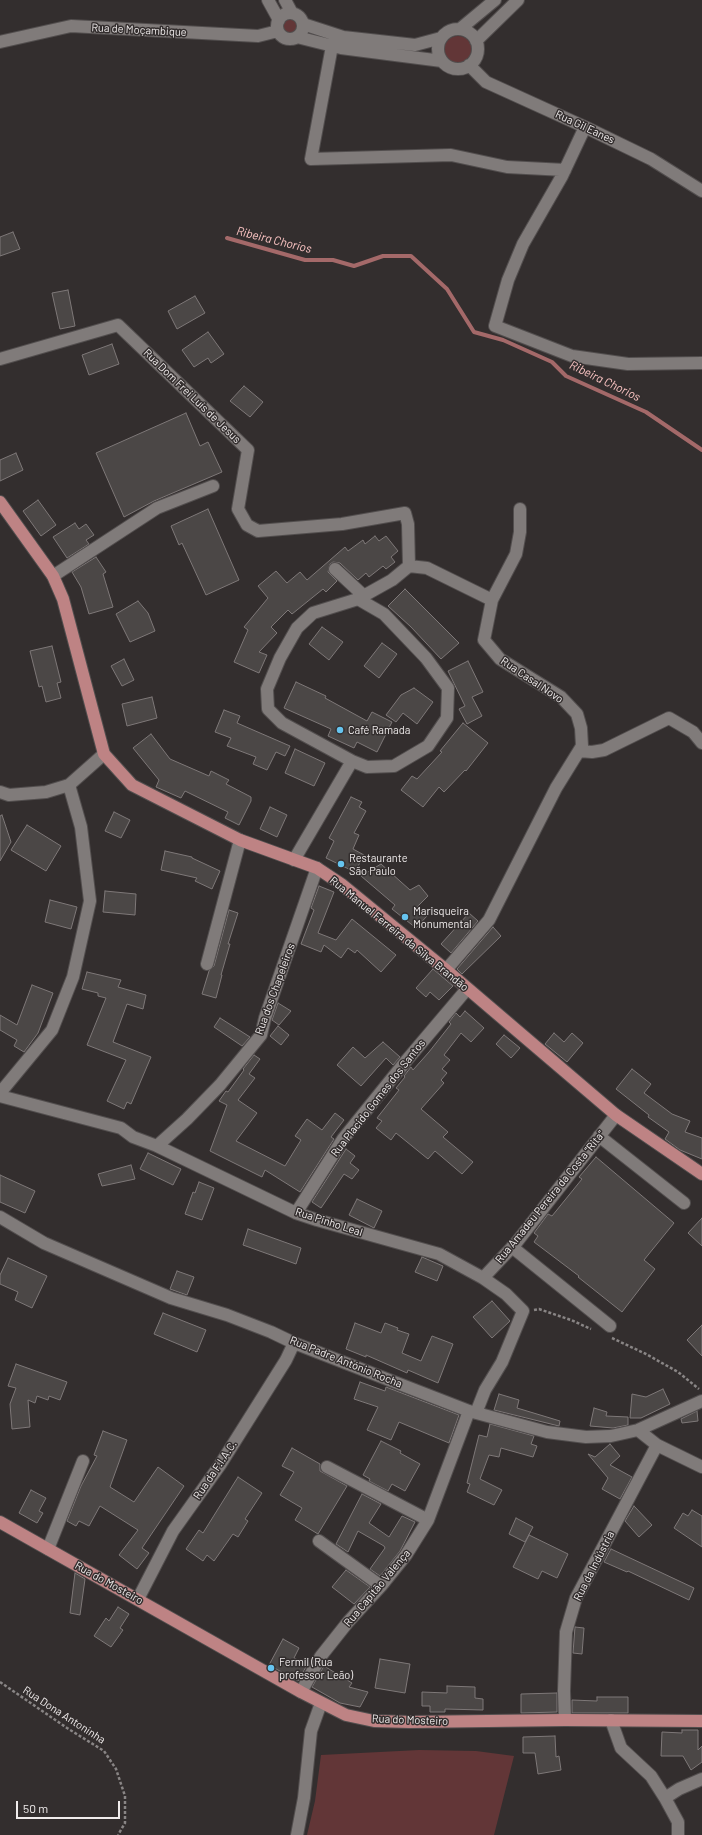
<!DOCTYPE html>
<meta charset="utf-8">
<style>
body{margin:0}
#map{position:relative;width:702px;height:1835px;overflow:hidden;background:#332e2e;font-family:Barlow,sans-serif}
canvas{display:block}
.scale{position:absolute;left:16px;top:1801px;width:104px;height:18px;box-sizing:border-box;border:2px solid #f0ecec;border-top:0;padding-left:5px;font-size:12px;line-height:14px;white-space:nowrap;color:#f0ecec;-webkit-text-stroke:3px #332e2e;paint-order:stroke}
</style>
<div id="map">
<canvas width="702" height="1835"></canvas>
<div class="scale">50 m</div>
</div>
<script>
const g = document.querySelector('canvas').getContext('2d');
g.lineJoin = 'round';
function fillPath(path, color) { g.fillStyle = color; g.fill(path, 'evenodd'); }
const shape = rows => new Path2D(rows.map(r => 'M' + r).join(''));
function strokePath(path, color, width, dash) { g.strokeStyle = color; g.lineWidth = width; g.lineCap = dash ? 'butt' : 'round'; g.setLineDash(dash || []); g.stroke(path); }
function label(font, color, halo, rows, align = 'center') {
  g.font = font + ' Barlow,sans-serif'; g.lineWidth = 3; g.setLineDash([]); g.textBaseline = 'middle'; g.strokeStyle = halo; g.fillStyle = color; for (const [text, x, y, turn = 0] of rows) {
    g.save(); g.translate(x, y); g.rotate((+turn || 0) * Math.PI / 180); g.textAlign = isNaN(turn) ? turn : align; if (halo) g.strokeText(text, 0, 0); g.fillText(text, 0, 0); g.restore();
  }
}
const green = shape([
 '281 27a9 9 0 1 1 18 0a9 9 0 1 1-18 0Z',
 '444 50a14 14 0 1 1 28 0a14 14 0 1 1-28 0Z',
 [419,1750,476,1751,514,1756,494,1835,307,1835,315,1801,321,1755]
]);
const stream = shape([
 [227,238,305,260,333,260,354,266,383,256,411,256,447,289,474,332,503,340,552,362,566,376,646,412,702,450]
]);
const building = shape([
 [13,232,20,249,0,256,0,237,13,232],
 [68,290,75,326,60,329,52,293,68,290],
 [195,296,205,313,177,329,168,311,195,296],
 [208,332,224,354,211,363,208,358,194,367,182,350,208,332],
 [112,344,119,364,89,375,82,355,112,344],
 [244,386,263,402,250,417,230,401,244,386],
 [186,413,200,446,208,442,222,472,154,501,124,517,96,453,186,413],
 [16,453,23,470,0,481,0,460,16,453],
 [38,500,56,525,41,536,23,511,38,500],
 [208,509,239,580,206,595,182,543,179,545,171,526,208,509],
 [75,523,79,529,86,524,94,535,86,540,89,544,67,558,53,537,75,523],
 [375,536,379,541,386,536,398,551,391,557,395,562,386,569,383,566,369,577,366,573,358,580,340,563,333,562,330,564,328,572,337,581,326,592,323,589,292,614,288,610,271,627,277,633,259,652,267,655,259,673,234,662,248,630,244,627,268,598,258,586,276,571,287,583,300,572,307,580,345,547,348,551,363,540,365,544,375,536],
 [96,557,106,572,103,574,113,607,89,614,81,587,72,572,96,557],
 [405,589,459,643,441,659,411,627,388,606,405,589],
 [138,601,148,613,155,631,130,642,116,614,138,601],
 [322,627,343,642,329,660,309,644,322,627],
 [382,643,397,654,379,678,364,666,382,643],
 [52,646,61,682,57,683,61,698,46,702,42,686,39,687,30,651,52,646],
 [124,659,134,680,122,686,111,666,124,659],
 [468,661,483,692,472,697,482,716,467,724,459,709,465,706,448,671,468,661],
 [296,682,326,696,325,698,367,721,372,712,392,722,377,752,357,742,354,748,328,736,331,729,284,708,296,682],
 [414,688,433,702,417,724,403,713,396,722,386,715,401,695,414,688],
 [152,697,157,718,127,726,122,704,152,697],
 [224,710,240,716,237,723,290,746,285,756,276,752,267,770,253,764,256,757,227,746,231,738,215,732,224,710],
 [463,723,488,743,466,771,465,770,444,792,439,787,423,807,401,790,412,776,417,779,442,752,440,751,463,723],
 [151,734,170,759,209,776,211,771,229,780,226,784,251,797,251,801,239,825,225,818,228,812,185,791,181,798,156,787,159,780,133,748,151,734],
 [295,749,325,763,314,786,285,773,295,749],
 [351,797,362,802,359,807,366,811,354,833,359,835,353,849,364,855,355,872,326,858,334,841,329,838,351,797],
 [270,807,287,815,277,837,260,829,270,807],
 [114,812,130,820,121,838,105,831,114,812],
 [2,815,11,842,0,861,0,816,2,815],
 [27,825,61,846,46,871,11,850,27,825],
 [165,851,192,857,192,858,220,871,212,889,195,881,197,878,161,870,165,851],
 [381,864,410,890,419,885,428,896,417,907,427,916,416,928,392,909,395,905,361,876,381,864],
 [319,886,334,892,318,933,336,940,352,919,396,955,381,972,357,950,355,953,348,948,341,958,324,945,321,952,301,944,314,910,311,908,319,886],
 [105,891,136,894,135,915,103,912,105,891],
 [50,900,77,907,71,929,45,922,50,900],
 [229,910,238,913,228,944,230,944,221,975,222,975,216,998,202,994,209,971,214,966,229,910],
 [469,913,478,921,451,953,441,944,469,913],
 [493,927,501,936,462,974,457,969,493,927],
 [433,969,453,986,439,1000,430,992,426,997,416,988,433,969],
 [87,972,121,980,118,987,146,995,143,1009,127,1004,113,1042,151,1057,131,1104,127,1102,124,1109,107,1101,126,1060,87,1045,106,998,98,996,98,993,82,989,87,972],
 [32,985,53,993,38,1033,24,1052,14,1046,17,1040,0,1030,0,1015,17,1025,32,985],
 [278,1003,291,1011,279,1025,272,1020,278,1003],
 [465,1011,484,1028,471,1042,461,1033,444,1055,450,1060,442,1069,447,1073,441,1080,444,1083,421,1109,448,1132,443,1137,473,1162,462,1174,435,1151,428,1159,396,1133,391,1140,376,1128,382,1121,377,1118,399,1090,396,1088,405,1077,404,1076,411,1067,413,1070,429,1052,451,1024,449,1022,456,1013,460,1017,465,1011],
 [220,1018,250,1037,242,1046,214,1027,220,1018],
 [278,1026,289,1035,281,1045,270,1036,278,1026],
 [554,1033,564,1042,572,1033,583,1043,567,1062,545,1044,554,1033],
 [504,1035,520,1048,511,1058,496,1044,504,1035],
 [383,1042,400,1057,393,1065,386,1058,361,1086,337,1065,353,1047,365,1058,383,1042],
 [254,1055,260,1059,249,1074,255,1078,238,1100,257,1113,236,1141,285,1166,301,1140,295,1136,307,1119,322,1130,335,1113,344,1120,331,1137,334,1139,300,1192,265,1170,262,1177,210,1151,227,1105,219,1101,226,1091,228,1092,244,1070,243,1069,254,1055],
 [632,1069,651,1084,644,1093,672,1114,690,1121,685,1132,702,1138,702,1159,680,1150,665,1139,669,1132,648,1117,649,1115,616,1089,632,1069],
 [346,1149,355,1156,350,1163,359,1170,352,1179,344,1174,321,1208,312,1202,346,1149],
 [148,1153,181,1169,173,1185,140,1169,148,1153],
 [596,1157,674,1223,644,1260,655,1269,622,1312,578,1277,579,1276,534,1242,538,1236,534,1233,548,1214,552,1216,582,1179,579,1177,596,1157],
 [131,1165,135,1179,102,1186,98,1174,131,1165],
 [0,1175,35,1191,25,1213,0,1202,0,1175],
 [199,1182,214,1188,202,1220,185,1214,193,1192,195,1193,199,1182],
 [357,1199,382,1211,374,1228,349,1215,357,1199],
 [702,1218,702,1246,688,1233,702,1218],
 [248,1229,301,1248,296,1264,243,1245,248,1229],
 [422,1257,443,1266,437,1281,415,1272,422,1257],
 [8,1258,47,1276,32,1308,15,1300,18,1292,0,1284,0,1275,8,1258],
 [177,1271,194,1277,187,1295,170,1289,177,1271],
 [492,1301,510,1321,492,1338,473,1317,492,1301],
 [163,1313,206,1330,197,1352,154,1334,163,1313],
 [355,1323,381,1333,385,1323,398,1328,397,1330,409,1334,402,1353,421,1361,432,1336,453,1344,438,1383,408,1370,407,1373,366,1355,366,1357,346,1349,355,1323],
 [702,1325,702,1356,687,1340,702,1325],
 [16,1364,67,1382,60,1400,49,1396,48,1400,37,1396,35,1403,28,1400,30,1427,12,1429,10,1404,16,1388,8,1386,16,1364],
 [360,1382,385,1391,386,1387,459,1415,449,1443,399,1422,391,1440,367,1430,378,1407,354,1399,360,1382],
 [663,1389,670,1404,641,1418,630,1418,632,1394,646,1397,663,1389],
 [499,1394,519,1400,517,1408,560,1421,559,1426,494,1410,499,1394],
 [594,1408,607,1412,606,1416,628,1417,628,1425,613,1428,590,1426,594,1408],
 [697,1411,698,1421,682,1423,681,1419,697,1411],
 [490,1424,534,1436,531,1444,537,1446,533,1457,501,1448,499,1457,489,1455,480,1479,502,1490,494,1505,467,1492,470,1484,467,1483,479,1435,487,1437,490,1424],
 [103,1431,127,1440,110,1487,134,1502,158,1467,184,1486,142,1548,149,1553,137,1569,119,1555,138,1530,100,1506,89,1526,79,1521,76,1526,67,1521,81,1486,97,1456,94,1455,103,1431],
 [381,1441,401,1451,400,1453,420,1464,405,1491,392,1484,388,1491,369,1481,370,1479,363,1475,381,1441],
 [610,1444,620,1456,610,1465,632,1477,620,1499,602,1489,608,1478,588,1454,595,1457,610,1444],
 [292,1448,320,1464,320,1471,347,1486,318,1534,295,1520,302,1508,280,1495,294,1472,282,1466,292,1448],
 [238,1477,262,1493,245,1519,248,1521,238,1537,233,1534,214,1561,207,1555,203,1561,186,1549,199,1530,203,1533,238,1477],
 [31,1490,46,1498,39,1511,43,1513,37,1523,19,1513,31,1490],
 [362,1494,381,1504,369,1523,389,1537,402,1516,415,1522,400,1551,380,1576,370,1569,385,1548,384,1546,358,1531,348,1552,336,1544,362,1494],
 [634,1506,652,1525,639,1537,625,1521,634,1506],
 [692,1510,702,1516,702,1547,674,1528,683,1513,688,1516,692,1510],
 [516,1518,533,1527,525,1542,509,1534,516,1518],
 [529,1535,568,1554,557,1578,542,1571,538,1579,513,1567,529,1535],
 [611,1549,694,1588,689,1600,628,1571,627,1572,604,1562,611,1549],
 [346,1570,370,1587,354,1604,332,1587,346,1570],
 [75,1573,85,1579,80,1615,70,1613,75,1573],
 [118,1607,129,1614,120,1628,123,1630,111,1647,94,1636,106,1618,109,1621,118,1607],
 [575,1627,584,1628,582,1654,573,1653,575,1627],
 [283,1639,299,1648,294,1658,307,1665,298,1681,269,1665,283,1639],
 [380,1659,410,1664,405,1693,375,1688,380,1659],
 [324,1666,352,1683,349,1687,368,1692,360,1707,340,1703,312,1687,324,1666],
 [447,1686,475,1687,475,1698,483,1699,483,1710,445,1709,445,1712,430,1712,430,1706,422,1706,422,1692,447,1693,447,1686],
 [557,1693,557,1712,521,1713,521,1694,557,1693],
 [597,1697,628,1697,628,1713,572,1713,572,1700,597,1701,597,1697],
 [682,1730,698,1730,698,1750,702,1746,702,1762,691,1770,683,1756,661,1756,662,1732,682,1733,682,1730],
 [555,1736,556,1757,559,1756,561,1770,538,1774,535,1753,523,1753,523,1737,555,1736]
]);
const path = shape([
 [534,1310,539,1309,571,1320,591,1329],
 [612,1338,646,1354,678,1372,699,1389],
 [0,1682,67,1728,104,1751,116,1769,125,1796,125,1823,118,1835]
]);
const minor = shape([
 [268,0,279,20],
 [285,0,292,13],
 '277 26a13 13 0 1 1 26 0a13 13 0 1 1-26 0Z',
 [303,24,343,37,415,45,441,38],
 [460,29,495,0],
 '438 49a20 20 0 1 1 40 0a20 20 0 1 1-40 0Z',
 [297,37,341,48,442,61],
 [476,41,518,0],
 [0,42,71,26,258,36,278,31],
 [332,46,311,159,451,155,507,167,565,170],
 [469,65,486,82,585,127,651,159,702,191],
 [585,127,562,176,523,244,508,280,495,326,572,356,628,364,702,363],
 [0,359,118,325,248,450,238,509,247,525,258,531,342,524,405,513,408,524,409,566],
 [335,569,364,596],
 [53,576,157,508,213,486],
 [358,599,392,580,409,566,427,568,492,600,484,640,500,659,561,697,577,714,581,728,582,746,556,788,489,920,446,970],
 [358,599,384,614,426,658,448,688,447,718,428,746,394,766,367,767,352,761,282,723,268,709,267,689,280,658,297,628,313,613,358,599],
 [492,600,516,554,520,532,520,509],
 [579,751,592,752,604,750,669,718,693,732,702,743],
 [0,792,9,795,46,792,69,785,104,754],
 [294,860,352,761],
 [207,964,240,840],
 [0,1093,52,1030,73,977,90,901,81,827,69,785],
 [0,1096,121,1128,133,1137,157,1146,296,1213,317,1220,439,1254,483,1278,506,1294,523,1311,502,1362,485,1390,476,1413],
 [599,1136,684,1203],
 [157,1146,187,1119,220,1085,261,1035,265,1018,317,868],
 [296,1213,343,1139,406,1061,467,989],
 [0,1217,44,1243,171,1298,227,1315,271,1332,294,1343,469,1411,547,1432,586,1437,611,1436,638,1430,702,1401],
 [512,1247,610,1326],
 [483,1278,516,1243,616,1115],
 [638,1430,657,1445,702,1467],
 [327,1467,428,1520],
 [319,1541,381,1586],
 [48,1549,83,1461],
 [138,1599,173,1531,220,1465,286,1360,294,1343],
 [301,1692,321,1656,348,1622,381,1586,406,1555,428,1520,469,1411],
 [565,1720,564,1691,566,1632,576,1598,657,1445],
 [611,1720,621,1748,651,1776,665,1798,678,1822,678,1835],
 [665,1798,679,1789,702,1779],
 [297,1835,304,1798,311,1731,321,1703]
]);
const major = shape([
 [0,502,53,576,63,599,104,754,132,785,240,840,317,868,341,884,446,970,616,1115,702,1174],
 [0,1522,301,1692,346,1715,374,1721,410,1722,565,1720,702,1721]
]);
const markers = [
 [340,730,4,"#66c4ef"],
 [341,864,4,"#66c4ef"],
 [405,917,4,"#66c4ef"],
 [271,1668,4,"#66c4ef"]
];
const streetNames = [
 ["Rua de Moçambique",139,30,3],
 ["Rua Gil Eanes",585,127,25],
 ["Rua Dom Frei Luís de Jesus",192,396,44],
 ["Rua Casal Novo",532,680,34],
 ["Rua Manuel Ferreira da Silva Brandão",399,934,39],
 ["Rua dos Chapeleiros",275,989,-70],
 ["Rua Placido Gomes dos Santos",378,1098,-52],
 ["Rua Amadeu Pereira da Costa \"Rita\"",550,1197,-51],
 ["Rua Pinho Leal",329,1222,18],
 ["Rua Padre António Rocha",346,1362,22],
 ["Rua da F.I.A.C.",215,1470,-56],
 ["Rua da Indústria",594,1566,-63],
 ["Rua do Mosteiro",109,1583,29],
 ["Rua Capitão Valença",377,1588,-50],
 ["Rua Dona Antoninha",64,1715,33],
 ["Rua do Mosteiro",410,1720,2]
];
const poiNames = [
 ["Café Ramada",348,730],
 ["Restaurante",349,858],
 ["São Paulo",349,871],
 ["Marisqueira",413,911],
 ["Monumental",413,924],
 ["Fermil (Rua",279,1662],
 ["professor Leão)",279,1675]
];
const waterNames = [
 ["Ribeira Chorios",274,240,14],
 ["Ribeira Chorios",605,381,26]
];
fillPath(green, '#623637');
strokePath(stream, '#a46969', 4);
fillPath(building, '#4b4746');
strokePath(building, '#7e7878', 1);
strokePath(minor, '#524e4e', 14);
strokePath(major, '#524e4e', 14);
strokePath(path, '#898585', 2.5, [3, 2]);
strokePath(minor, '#807b7a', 12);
strokePath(major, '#be8384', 12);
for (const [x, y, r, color] of markers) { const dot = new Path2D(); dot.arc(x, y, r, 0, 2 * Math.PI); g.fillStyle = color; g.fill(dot); strokePath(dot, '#332e2e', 1.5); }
label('11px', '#f0ecec', '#332e2e', streetNames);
label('11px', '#f0ecec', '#332e2e', poiNames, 'left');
label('italic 12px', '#fcc5c4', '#332e2e', waterNames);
</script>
